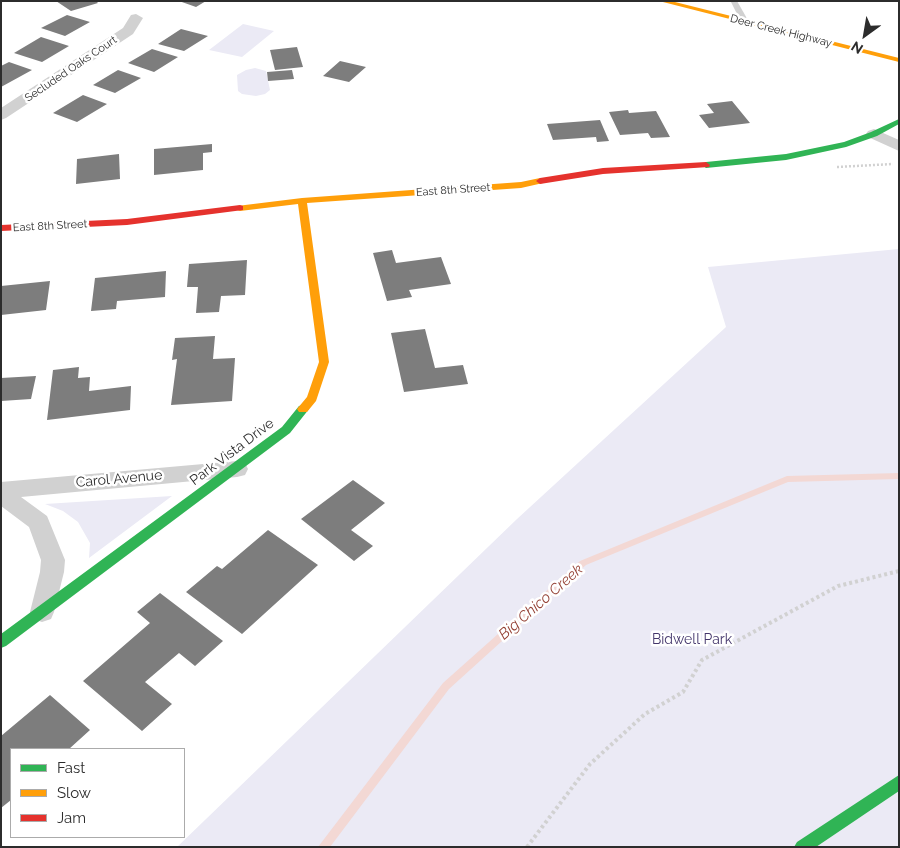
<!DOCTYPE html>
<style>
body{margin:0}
#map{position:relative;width:900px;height:848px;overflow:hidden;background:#fff;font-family:Raleway,sans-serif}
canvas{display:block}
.frame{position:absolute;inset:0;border:2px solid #2c2c2c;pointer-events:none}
.legend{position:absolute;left:10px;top:748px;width:175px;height:90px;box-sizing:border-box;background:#fff;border:1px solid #ababab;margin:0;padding:6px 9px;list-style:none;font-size:15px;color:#2c2c2c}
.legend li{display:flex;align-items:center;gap:10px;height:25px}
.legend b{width:25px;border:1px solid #ababab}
.north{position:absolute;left:840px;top:10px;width:50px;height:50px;-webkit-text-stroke:4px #fff;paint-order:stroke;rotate:212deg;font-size:14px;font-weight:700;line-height:20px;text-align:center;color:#2c2c2c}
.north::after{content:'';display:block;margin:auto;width:18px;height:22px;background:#2c2c2c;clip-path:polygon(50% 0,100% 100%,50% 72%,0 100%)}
</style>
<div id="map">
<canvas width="900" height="848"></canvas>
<div class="frame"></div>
<ul class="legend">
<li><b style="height:6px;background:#30b455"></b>Fast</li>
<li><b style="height:6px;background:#ff9f0a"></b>Slow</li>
<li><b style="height:6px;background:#e5322d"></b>Jam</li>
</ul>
<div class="north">N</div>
</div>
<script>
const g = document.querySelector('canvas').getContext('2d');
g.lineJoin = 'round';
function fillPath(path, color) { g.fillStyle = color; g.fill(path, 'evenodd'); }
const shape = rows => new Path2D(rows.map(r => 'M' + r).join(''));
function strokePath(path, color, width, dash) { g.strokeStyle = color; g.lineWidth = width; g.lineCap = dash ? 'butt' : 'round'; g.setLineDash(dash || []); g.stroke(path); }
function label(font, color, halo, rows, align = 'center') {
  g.font = font + ' Raleway,sans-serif'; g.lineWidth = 5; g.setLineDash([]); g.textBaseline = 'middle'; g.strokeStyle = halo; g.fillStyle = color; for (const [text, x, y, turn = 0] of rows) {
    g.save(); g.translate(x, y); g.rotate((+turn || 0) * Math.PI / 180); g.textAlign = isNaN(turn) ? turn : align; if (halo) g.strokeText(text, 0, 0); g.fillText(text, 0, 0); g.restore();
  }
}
const green = shape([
 [243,24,274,31,242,57,209,50],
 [255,68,266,71,270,90,265,94,256,96,242,94,238,91,237,75,246,70],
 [899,249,899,847,177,847,517,519,726,327,708,267],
 [172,496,89,558,90,543,78,522,63,511,45,504]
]);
const stream = shape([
 [899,473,899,479,788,482,586,565,449,689,330,847,318,847,443,683,580,561,787,476,899,473]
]);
const building = shape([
 [56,1,96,1,98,3,71,11],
 [179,1,206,1,196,7],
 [67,15,90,22,65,36,41,28],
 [181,29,208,36,184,51,158,44],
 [41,37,69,46,42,62,14,53],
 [297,47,303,67,275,70,270,50],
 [152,49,178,57,154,72,128,63],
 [340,61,366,67,349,82,323,76],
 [9,62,32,70,1,87,1,66],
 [118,70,141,78,115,93,93,85],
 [292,70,294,79,268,81,267,72],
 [83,95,107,104,77,122,53,113],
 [732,101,750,123,709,128,699,115,714,113,707,104],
 [628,110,629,113,656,111,670,137,651,138,648,133,620,135,609,112],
 [600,120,609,141,597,142,596,137,553,140,547,124],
 [212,144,212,152,203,153,203,170,154,175,154,149],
 [119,154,120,179,76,184,77,159],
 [392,250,396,263,441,257,451,284,409,290,412,297,387,301,373,253],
 [247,260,245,295,221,296,219,312,196,313,198,287,187,287,189,264],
 [166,271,165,297,117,301,116,309,91,311,95,278],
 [50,281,46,310,1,315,1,286],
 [425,329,435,368,463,365,468,384,404,392,391,333],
 [215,336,213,359,235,358,232,401,171,405,177,359,172,360,175,338],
 [79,367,78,378,90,377,89,391,131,386,130,410,47,420,53,370],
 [36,376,31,399,1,401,1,378],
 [353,480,385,503,351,530,373,546,354,561,301,519],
 [268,530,318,565,242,634,186,592,217,566,222,569],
 [160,593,223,641,195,666,179,653,145,682,172,704,142,731,83,681,150,623,137,612],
 [50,695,90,730,69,749,11,749,11,800,1,808,1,736]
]);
const pathFar1 = shape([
 [837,167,893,164]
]);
const path = shape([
 [527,847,590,764,645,714,683,692,702,660,838,586,899,571]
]);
const lane = shape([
 [737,1,749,22,748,24,742,24,731,2,737,1]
]);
const street = shape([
 [136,14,143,18,133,34,6,118,1,120,1,108,123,28,131,15,136,14],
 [874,129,899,140,899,151,868,137,866,134,868,131,874,129],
 [237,461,245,463,248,469,245,475,237,477,21,497,47,516,65,560,64,572,54,612,51,619,42,622,33,619,30,612,40,572,41,560,29,527,1,506,1,482,237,461]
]);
const fast = shape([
 [899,119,899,124,877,136,846,147,786,160,706,168,702,165,706,162,786,154,844,142,871,132,899,119],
 [303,405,309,409,290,433,6,646,1,648,1,634,282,427,299,406,303,405],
 [899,775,899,791,816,847,794,847,797,842,899,775]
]);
const slow = shape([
 [659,1,671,1,899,58,899,62,659,1],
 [540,178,544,181,543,183,521,188,307,203,329,362,316,401,307,412,299,412,297,409,307,397,319,362,298,204,240,211,237,210,237,206,302,198,521,182,540,178]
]);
const jam = shape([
 [706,162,710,165,709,167,603,174,540,184,536,181,540,178,603,168,706,162],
 [240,205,243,206,243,210,127,225,1,231,1,225,127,219,240,205]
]);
const farStreetnames = [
 ["Deer Creek Highway",781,31,14],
 ["Secluded Oaks Court",71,69,-34],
 ["East 8th Street",453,190,-4],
 ["East 8th Street",50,226,-3]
];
const streetNames = [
 ["Park Vista Drive",232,452,-37],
 ["Carol Avenue",119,479,-5]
];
const parkNames = [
 ["Bidwell Park",692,640]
];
const waterNames = [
 ["Big Chico Creek",541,602,-41]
];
fillPath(green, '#ebeaf5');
fillPath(stream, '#f3d8d4');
fillPath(building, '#7d7d7d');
strokePath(pathFar1, '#d1d1d1', 2.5, [2, 2]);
strokePath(path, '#d1d1d1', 4, [3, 3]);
fillPath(lane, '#d1d1d1');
fillPath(street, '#d1d1d1');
fillPath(fast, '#30b455');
fillPath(slow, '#ff9f0a');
fillPath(jam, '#e5322d');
label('11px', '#2c2c2c', '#fff', farStreetnames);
label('14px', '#2c2c2c', '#fff', streetNames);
label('14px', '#44366b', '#fff', parkNames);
label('italic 15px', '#944034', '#fff', waterNames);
</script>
